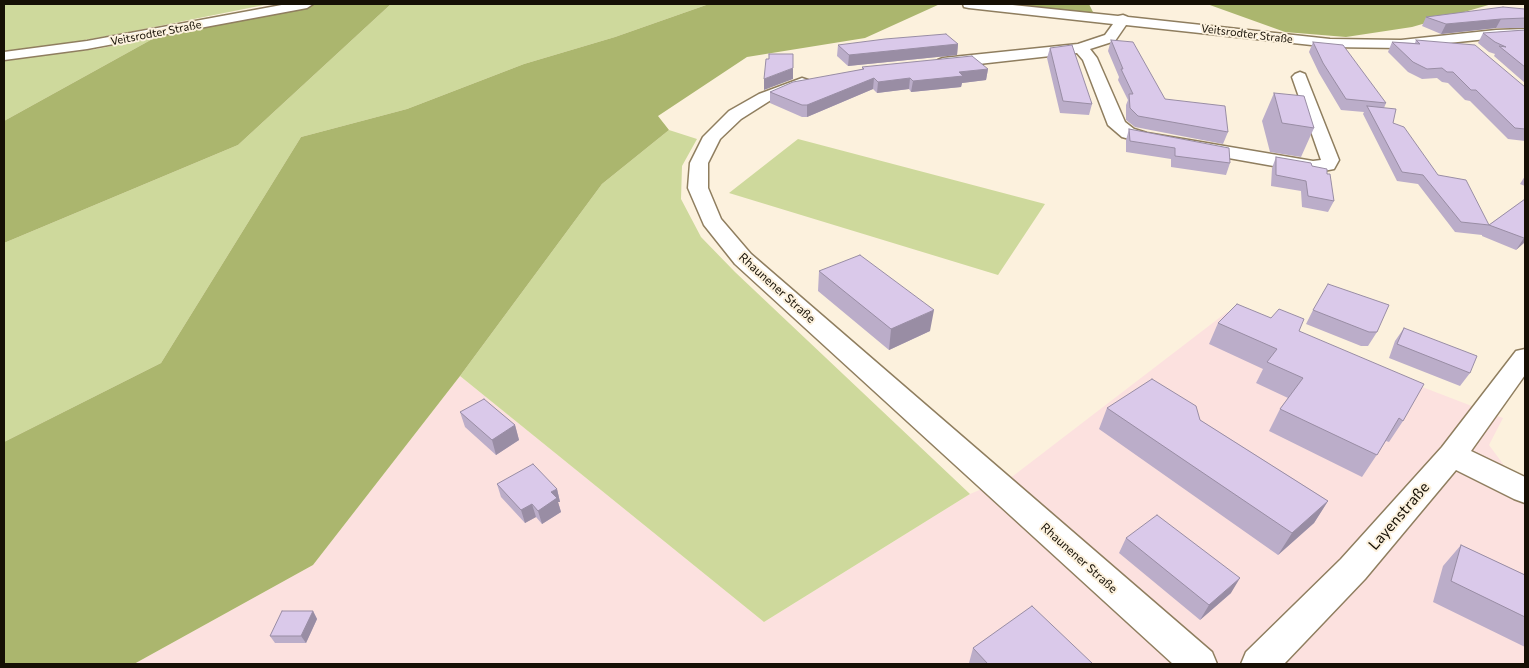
<!DOCTYPE html>
<meta charset="utf-8">
<style>
body{margin:0}
#map{position:relative;width:1529px;height:668px;overflow:hidden;background:#fcf1dd;font-family:Commissioner,sans-serif}
canvas{display:block}
.frame{position:absolute;inset:0;border:5px solid #161005;pointer-events:none}
</style>
<div id="map">
<canvas width="1529" height="668"></canvas>
<div class="frame"></div>
</div>
<script>
const g = document.querySelector('canvas').getContext('2d');
g.lineJoin = 'round';
function fillPath(path, color) { g.fillStyle = color; g.fill(path, 'evenodd'); }
const shape = rows => new Path2D(rows.map(r => 'M' + r).join(''));
function strokePath(path, color, width, dash) { g.strokeStyle = color; g.lineWidth = width; g.lineCap = dash ? 'butt' : 'round'; g.setLineDash(dash || []); g.stroke(path); }
function label(font, color, halo, rows, align = 'center') {
  g.font = font + ' Commissioner,sans-serif'; g.lineWidth = 4; g.setLineDash([]); g.textBaseline = 'middle'; g.strokeStyle = halo; g.fillStyle = color; for (const [text, x, y, turn = 0] of rows) {
    g.save(); g.translate(x, y); g.rotate((+turn || 0) * Math.PI / 180); g.textAlign = isNaN(turn) ? turn : align; if (halo) g.strokeText(text, 0, 0); g.fillText(text, 0, 0); g.restore();
  }
}
const industrial = shape([
 [1227,312,1503,418,1489,445,1506,468,1525,476,1525,664,134,664,313,565,460,376,764,622,970,494,1013,476]
]);
const green = shape([
 [4,4,269,4,144,29,80,41,4,51],
 [391,4,709,4,615,37,524,64,407,109,301,137,161,363,4,442,4,243,238,145],
 [156,37,4,121,4,60,97,49],
 [669,130,697,139,682,166,681,199,701,237,735,272,970,494,764,622,460,376,602,184],
 [798,139,1045,204,998,275,729,193]
]);
const forest = shape([
 [317,4,391,4,238,145,4,243,4,121,156,37],
 [709,4,940,4,865,38,747,57,658,116,669,130,602,184,460,376,313,565,134,664,4,664,4,442,161,363,301,137,407,109,524,64,615,37],
 [1001,4,1089,4,1094,14],
 [1207,4,1492,4,1412,27,1346,37,1285,32]
]);
const minor = shape([
 [287,4,313,4,307,8,87,49,4,60,4,52,87,41,287,4],
 [963,4,1003,4,1118,16,1123,15,1128,17,1330,39,1401,40,1496,30,1525,29,1525,37,1496,38,1401,48,1330,47,1126,25,1115,41,1090,49,1097,58,1125,122,1134,129,1147,133,1313,161,1321,160,1292,77,1295,74,1300,72,1305,74,1339,160,1334,169,1313,173,1144,143,1122,137,1108,125,1083,60,1077,53,943,68,938,66,935,63,938,60,943,58,1078,44,1105,35,1113,24,969,8,964,7,963,4],
 [802,78,808,80,810,83,808,86,771,100,741,119,720,139,708,163,708,188,721,219,751,254,1212,652,1217,664,1173,664,735,264,704,225,688,188,690,163,703,137,729,111,759,94,802,78],
 [1525,349,1525,375,1471,451,1525,477,1525,503,1514,499,1456,470,1365,579,1284,664,1241,664,1246,652,1341,559,1442,447,1516,351,1525,349]
]);
const wall = shape([
 [1525,9,1525,28,1496,28,1441,34,1422,26,1426,17],
 [1525,30,1525,83,1494,56,1495,54,1489,52,1478,43,1483,33],
 [1111,40,1165,99,1228,132,1223,144,1135,127,1126,120,1126,105,1128,100,1118,80,1119,77,1108,51],
 [1416,40,1525,87,1525,141,1508,139,1470,101,1465,100,1448,83,1442,82,1437,78,1422,79,1408,72,1388,52,1392,42,1415,43],
 [1313,42,1386,103,1384,108,1393,123,1438,175,1489,225,1525,199,1525,242,1516,250,1482,236,1482,235,1455,232,1418,184,1397,181,1363,114,1364,112,1341,110,1319,73,1309,52],
 [958,44,957,55,848,66,837,56,838,45],
 [1050,48,1092,104,1089,115,1060,113,1047,58],
 [862,67,988,69,986,80,962,83,961,87,911,92,909,89,877,93,873,89,807,117,802,117,770,103,770,92,862,69],
 [1274,93,1314,128,1301,157,1270,152,1262,121],
 [1129,129,1230,163,1226,175,1171,167,1171,159,1126,152,1126,140],
 [1276,157,1312,166,1327,174,1334,201,1328,212,1302,207,1301,191,1271,186,1272,168],
 [1525,176,1525,186,1520,184],
 [819,271,930,331,889,350,818,291],
 [1313,310,1377,332,1368,346,1361,346,1306,324],
 [1218,323,1299,331,1403,421,1389,442,1386,441,1362,477,1269,431,1280,409,1288,398,1256,383,1263,369,1209,344],
 [1404,328,1470,373,1460,386,1389,358,1395,341],
 [1107,408,1200,420,1328,501,1314,523,1278,555,1099,429],
 [460,412,515,425,519,440,496,455,465,427],
 [497,484,557,489,560,502,558,502,561,512,542,524,536,517,525,523,501,497],
 [1126,538,1231,593,1200,620,1119,553],
 [1461,545,1525,575,1525,647,1433,602,1443,566],
 [313,611,317,619,306,643,275,643,270,636],
 [973,648,1093,664,970,664,969,663]
]);
const shadedWall = shape([
 [1501,19,1496,28,1441,34,1446,24],
 [958,44,957,55,848,66,849,55],
 [793,68,793,79,764,90,764,79],
 [988,69,986,80,962,83,961,87,911,92,913,81,959,72],
 [874,78,873,89,807,117,807,105],
 [910,78,909,89,877,93,878,82],
 [1525,237,1525,242,1516,250,1524,238],
 [934,310,930,331,889,350,891,329],
 [515,425,519,440,496,455,492,440],
 [557,489,560,502,558,502,561,512,542,524,538,511,551,492],
 [1328,501,1314,523,1278,555,1292,533],
 [532,504,536,517,525,523,521,510],
 [1240,578,1231,593,1200,620,1209,605],
 [313,611,317,619,306,643,301,636]
]);
const building = shape([
 [1503,7,1525,9,1525,18,1501,19,1446,24,1426,17,1503,7],
 [1525,30,1525,67,1499,46,1506,47,1495,42,1483,33,1525,30],
 [946,34,958,44,849,55,838,45,885,39,946,34],
 [1111,40,1133,42,1165,99,1225,106,1228,132,1138,116,1130,108,1129,94,1133,94,1121,69,1123,69,1111,40],
 [1416,40,1475,45,1525,87,1525,129,1515,128,1476,90,1471,90,1453,72,1447,72,1442,68,1427,69,1413,62,1392,42,1420,44,1416,40],
 [1313,42,1343,45,1386,103,1346,99,1323,63,1313,42],
 [1072,45,1092,104,1063,101,1050,48,1072,45],
 [769,54,793,54,793,68,764,79,766,59,769,59,769,54],
 [972,56,988,69,959,72,963,76,913,81,910,78,878,82,874,78,807,105,802,105,770,92,793,82,864,69,862,67,972,56],
 [1274,93,1304,96,1314,128,1282,123,1274,93],
 [1367,106,1396,109,1393,123,1404,127,1438,175,1466,180,1489,225,1461,222,1423,175,1402,172,1367,106],
 [1129,129,1229,148,1230,163,1175,156,1175,148,1130,141,1129,129],
 [1276,157,1311,163,1312,166,1327,169,1327,174,1330,174,1334,201,1308,196,1306,181,1276,175,1276,157],
 [1525,199,1525,237,1524,238,1489,225,1525,199],
 [860,255,934,310,891,329,819,271,860,255],
 [1328,284,1389,305,1377,332,1369,332,1313,310,1328,284],
 [1237,304,1271,318,1279,309,1304,319,1299,331,1424,384,1403,421,1399,418,1377,455,1280,409,1303,378,1267,362,1277,349,1218,323,1237,304],
 [1404,328,1477,356,1470,373,1397,344,1404,328],
 [1152,379,1196,406,1200,420,1328,501,1292,533,1107,408,1152,379],
 [484,399,515,425,492,440,460,412,484,399],
 [533,464,557,489,551,492,557,498,538,511,532,504,521,510,497,484,533,464],
 [1157,515,1240,578,1209,605,1126,538,1157,515],
 [1461,545,1525,575,1525,617,1451,581,1461,545],
 [1032,606,1093,664,988,664,973,648,1032,606],
 [282,611,313,611,301,636,270,636,282,611]
]);
const farStreetnames = [
 ["Veitsrodter Straße",156,33,-11],
 ["Veitsrodter Straße",1247,34,7]
];
const streetNames = [
 ["Rhaunener Straße",777,288,42],
 ["Rhaunener Straße",1079,558,42]
];
const nearStreetnames = [
 ["Layenstraße",1399,516,-49]
];
fillPath(industrial, '#fce1df');
fillPath(green, '#ced99c');
fillPath(forest, '#abb66e');
strokePath(minor, '#8f7e5f', 3);
fillPath(minor, '#fff');
fillPath(wall, '#bbadc9');
fillPath(shadedWall, '#998da4');
fillPath(building, '#dac9ea');
strokePath(building, '#998da4', 1);
label('11px', '#161005', '#fcf1dd', farStreetnames);
label('12px', '#161005', '#fcf1dd', streetNames);
label('15px', '#161005', '#fcf1dd', nearStreetnames);
</script>
